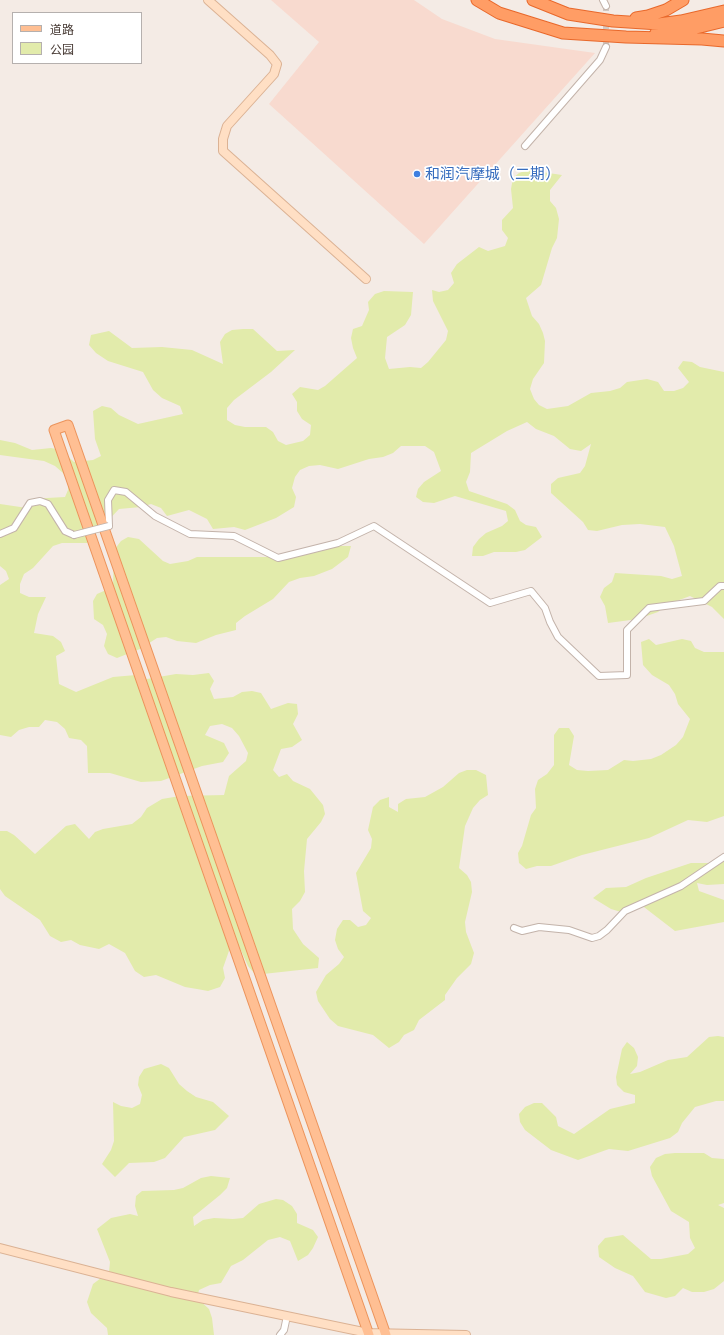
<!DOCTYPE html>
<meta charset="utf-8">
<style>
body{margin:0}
#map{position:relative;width:724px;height:1335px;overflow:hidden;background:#f4ebe5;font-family:Mulish,"Noto Sans SC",sans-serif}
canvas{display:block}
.legend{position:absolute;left:12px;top:12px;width:130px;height:52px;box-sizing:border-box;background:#fff;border:1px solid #b5b0ae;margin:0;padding:5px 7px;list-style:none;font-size:12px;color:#473a34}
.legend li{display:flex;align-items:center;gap:8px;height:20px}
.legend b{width:20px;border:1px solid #b5b0ae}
</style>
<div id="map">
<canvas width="724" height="1335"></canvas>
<ul class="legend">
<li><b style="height:5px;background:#ffbf93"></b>道路</li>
<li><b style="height:11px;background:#e2ebab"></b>公园</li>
</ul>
</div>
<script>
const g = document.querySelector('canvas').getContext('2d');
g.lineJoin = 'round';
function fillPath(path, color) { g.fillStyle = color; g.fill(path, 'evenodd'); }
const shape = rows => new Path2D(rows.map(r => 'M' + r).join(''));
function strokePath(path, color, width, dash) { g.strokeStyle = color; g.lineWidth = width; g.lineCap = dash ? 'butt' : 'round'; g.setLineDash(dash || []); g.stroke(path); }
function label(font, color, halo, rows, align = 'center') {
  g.font = font + ' Mulish,"Noto Sans SC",sans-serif'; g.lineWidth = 3.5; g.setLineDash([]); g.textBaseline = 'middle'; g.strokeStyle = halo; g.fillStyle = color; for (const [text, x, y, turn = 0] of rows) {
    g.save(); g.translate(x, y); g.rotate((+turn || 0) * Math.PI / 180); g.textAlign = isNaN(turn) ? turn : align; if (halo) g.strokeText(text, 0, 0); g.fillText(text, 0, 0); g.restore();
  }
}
const commercial = shape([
 [271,0,414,0,442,19,495,39,595,53,424,244,269,104,319,42]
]);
const green = shape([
 [528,170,562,175,550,190,550,201,556,208,559,219,557,238,552,248,541,285,526,298,532,316,539,324,543,333,545,341,544,363,533,379,530,389,534,399,539,405,547,409,568,406,591,393,610,391,620,388,627,382,647,379,658,382,664,391,674,391,683,388,689,382,678,368,683,361,692,362,700,367,724,372,724,619,712,607,690,596,666,605,658,612,638,619,608,623,605,606,600,597,604,588,612,582,615,573,661,576,672,579,682,576,674,546,665,527,640,524,622,525,597,531,588,530,583,522,551,493,551,484,558,478,580,473,585,466,591,444,581,451,570,449,554,436,536,429,527,422,507,431,471,453,470,472,466,482,469,491,507,504,515,510,520,521,526,525,536,527,542,537,525,550,516,552,494,552,483,556,472,556,473,547,479,539,486,533,502,526,508,521,506,511,455,496,434,503,423,502,416,497,418,489,424,482,441,471,434,452,425,446,401,446,393,453,383,457,369,459,338,469,320,465,309,466,300,470,295,477,292,488,296,497,294,507,276,518,245,530,234,527,213,529,207,519,189,510,167,516,161,508,151,504,141,507,119,509,87,543,62,543,53,546,33,568,24,574,20,584,20,593,29,597,46,597,38,614,34,633,53,636,61,642,65,651,56,656,59,684,76,692,113,677,136,675,147,679,176,674,193,675,209,673,214,681,210,689,214,699,233,697,242,692,252,691,261,693,271,709,288,703,297,704,298,714,293,724,302,740,292,747,281,749,273,770,279,777,287,774,293,781,310,789,323,805,325,814,321,822,307,839,304,871,305,892,300,901,292,909,293,929,303,944,319,958,318,968,263,974,254,973,248,966,239,946,230,948,223,968,225,978,220,987,208,991,197,989,185,987,156,975,144,977,135,971,125,953,109,944,99,949,80,945,71,940,61,942,50,936,40,920,5,896,0,889,0,831,7,831,14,835,35,854,66,826,75,824,89,839,95,832,103,829,132,824,141,817,147,808,162,799,180,796,224,795,229,776,246,761,248,753,239,736,232,728,222,724,210,726,205,735,224,743,229,753,223,762,202,766,161,781,141,782,110,773,88,773,87,746,81,740,69,738,65,729,57,722,45,720,39,727,29,727,19,730,11,737,0,735,0,585,9,579,6,571,0,566,0,504,27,508,29,499,65,497,68,490,68,481,63,473,55,466,44,461,0,455,0,440,15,443,32,450,51,448,61,450,74,462,93,460,101,456,95,439,93,411,102,406,111,408,119,415,138,424,183,414,180,406,162,398,153,390,143,372,108,361,96,353,89,345,91,335,109,331,132,348,162,347,192,350,223,364,220,342,225,334,232,330,243,329,253,329,277,351,295,350,271,372,234,400,227,408,227,420,235,425,245,427,266,427,273,432,278,441,286,445,303,441,310,435,311,425,302,419,297,411,297,402,292,394,300,387,318,390,325,386,357,358,353,348,351,338,353,329,362,326,369,310,368,302,375,294,384,291,413,292,411,315,405,325,387,337,385,358,389,369,410,367,421,368,428,362,446,340,448,331,433,301,432,290,439,292,448,290,454,283,451,273,457,264,479,247,488,251,505,246,508,238,502,230,502,220,513,208,511,189,513,178,519,173],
 [128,537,139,539,163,561,170,564,188,561,197,557,271,557,330,546,351,546,348,557,332,569,314,576,300,578,289,582,273,599,245,616,236,623,236,630,216,635,196,643,177,641,166,637,157,638,140,649,117,658,108,654,104,646,107,634,103,625,94,619,93,601,97,594,113,587,114,550,121,541],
 [649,639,656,645,682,639,691,641,695,648,704,652,724,652,724,816,707,822,688,820,649,838,582,855,551,866,537,866,526,869,519,863,518,853,522,846,531,815,536,808,535,789,538,780,547,774,554,765,554,735,559,728,569,728,574,736,569,765,577,770,588,771,608,770,624,760,633,761,651,759,661,755,676,745,683,737,690,719,678,704,675,694,669,685,652,675,643,665,641,642],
 [467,770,476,770,486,775,488,795,480,800,473,808,465,826,459,868,467,875,471,882,472,892,465,922,466,932,474,953,471,964,457,978,445,995,445,1000,419,1020,414,1030,404,1035,399,1042,389,1048,373,1035,338,1026,330,1019,318,1001,316,992,326,975,339,964,344,957,338,949,335,940,337,929,343,920,350,920,358,927,366,925,371,918,363,911,356,873,371,848,372,839,368,830,373,807,380,800,389,797,389,807,398,812,398,804,406,799,425,797,443,787,459,773],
 [724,859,724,884,707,885,697,883,699,891,724,900,724,922,675,931,640,904,621,912,611,909,593,898,606,888,626,887,646,878,691,863,712,863],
 [718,1036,724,1037,724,1101,716,1101,695,1107,682,1123,678,1132,670,1138,628,1151,609,1149,578,1160,551,1150,525,1130,520,1122,519,1114,525,1107,534,1103,542,1103,556,1117,558,1126,574,1134,610,1109,635,1103,635,1095,624,1092,617,1085,616,1077,622,1049,627,1042,634,1048,638,1057,637,1066,630,1074,640,1072,668,1060,687,1057,709,1037],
 [161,1064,169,1068,179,1084,187,1091,196,1097,213,1102,229,1116,215,1130,184,1137,165,1158,154,1162,129,1163,115,1177,102,1164,111,1150,114,1141,113,1102,121,1106,132,1108,140,1104,142,1095,138,1085,139,1077,144,1069],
 [675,1153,704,1153,712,1158,724,1159,724,1203,718,1205,724,1208,724,1281,714,1289,704,1292,692,1292,683,1288,675,1296,666,1298,645,1292,633,1276,615,1268,599,1257,598,1246,605,1238,623,1235,651,1259,661,1259,688,1254,695,1248,690,1238,689,1222,671,1211,652,1176,650,1167,656,1158,665,1154],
 [211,1176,230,1178,227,1188,220,1195,193,1217,194,1226,203,1220,214,1218,233,1219,243,1218,259,1204,276,1199,283,1200,292,1206,297,1214,297,1223,313,1230,318,1237,313,1248,308,1255,298,1261,290,1241,280,1237,268,1240,243,1260,231,1266,221,1283,210,1285,199,1290,197,1298,209,1309,212,1318,214,1335,108,1335,107,1328,91,1313,87,1302,93,1284,109,1272,110,1262,97,1229,111,1218,130,1214,138,1216,135,1206,136,1196,142,1191,174,1190,183,1188,201,1178]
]);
const streetTunnel = shape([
 [606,47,606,6]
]);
const street = shape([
 [603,0,606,6],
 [525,146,600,60,606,47],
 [109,526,108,500,114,490,126,492,155,516,190,534,234,536,278,558,338,543,374,526,490,603,531,591,545,608,550,622,558,637,599,676,627,675,627,630,649,608,704,601,720,586,724,586],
 [0,534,14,528,30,503,40,501,48,504,65,531,74,535],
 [514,928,522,931,539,927,569,930,592,938,599,936,607,930,625,911,681,886,724,857],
 [280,1335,284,1330,287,1316]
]);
const secondary = shape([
 [208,0,270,55,277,64,274,74,227,126,223,139,223,151,366,279],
 [0,1248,171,1292,368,1333,466,1335]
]);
const primary = shape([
 [369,1335,54,430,68,425,386,1335]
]);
const highway = shape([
 [477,0,499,13,563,33,626,37,702,39,724,41],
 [533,0,568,14,613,21,659,24,681,21,724,11],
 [636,18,648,16,666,10,683,0],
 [656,33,696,28,724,21]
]);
const streetBridge = shape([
 [74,535,109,526]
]);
const markers = [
 [417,174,4,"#3f7fe0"]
];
const shopNames = [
 ["和润汽摩城（二期）",425,174]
];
fillPath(commercial, '#f8dacf');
fillPath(green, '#e2ebab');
strokePath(streetTunnel, '#d1c8c2', 6, [6, 3]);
strokePath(street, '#c3b3aa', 8);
strokePath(secondary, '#dbb294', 10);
strokePath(primary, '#ec945c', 11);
strokePath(highway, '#e8682b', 13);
strokePath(street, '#fff', 6);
strokePath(secondary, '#ffdfc4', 8);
strokePath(primary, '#ffbf93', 9);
strokePath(highway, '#ff9d65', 11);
strokePath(streetBridge, '#c3b3aa', 8, []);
strokePath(streetBridge, '#fff', 6);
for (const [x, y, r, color] of markers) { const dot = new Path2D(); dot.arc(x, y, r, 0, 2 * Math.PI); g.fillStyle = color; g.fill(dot); strokePath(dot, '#fff', 1.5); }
label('15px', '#366cbe', '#fff', shopNames, 'left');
</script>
